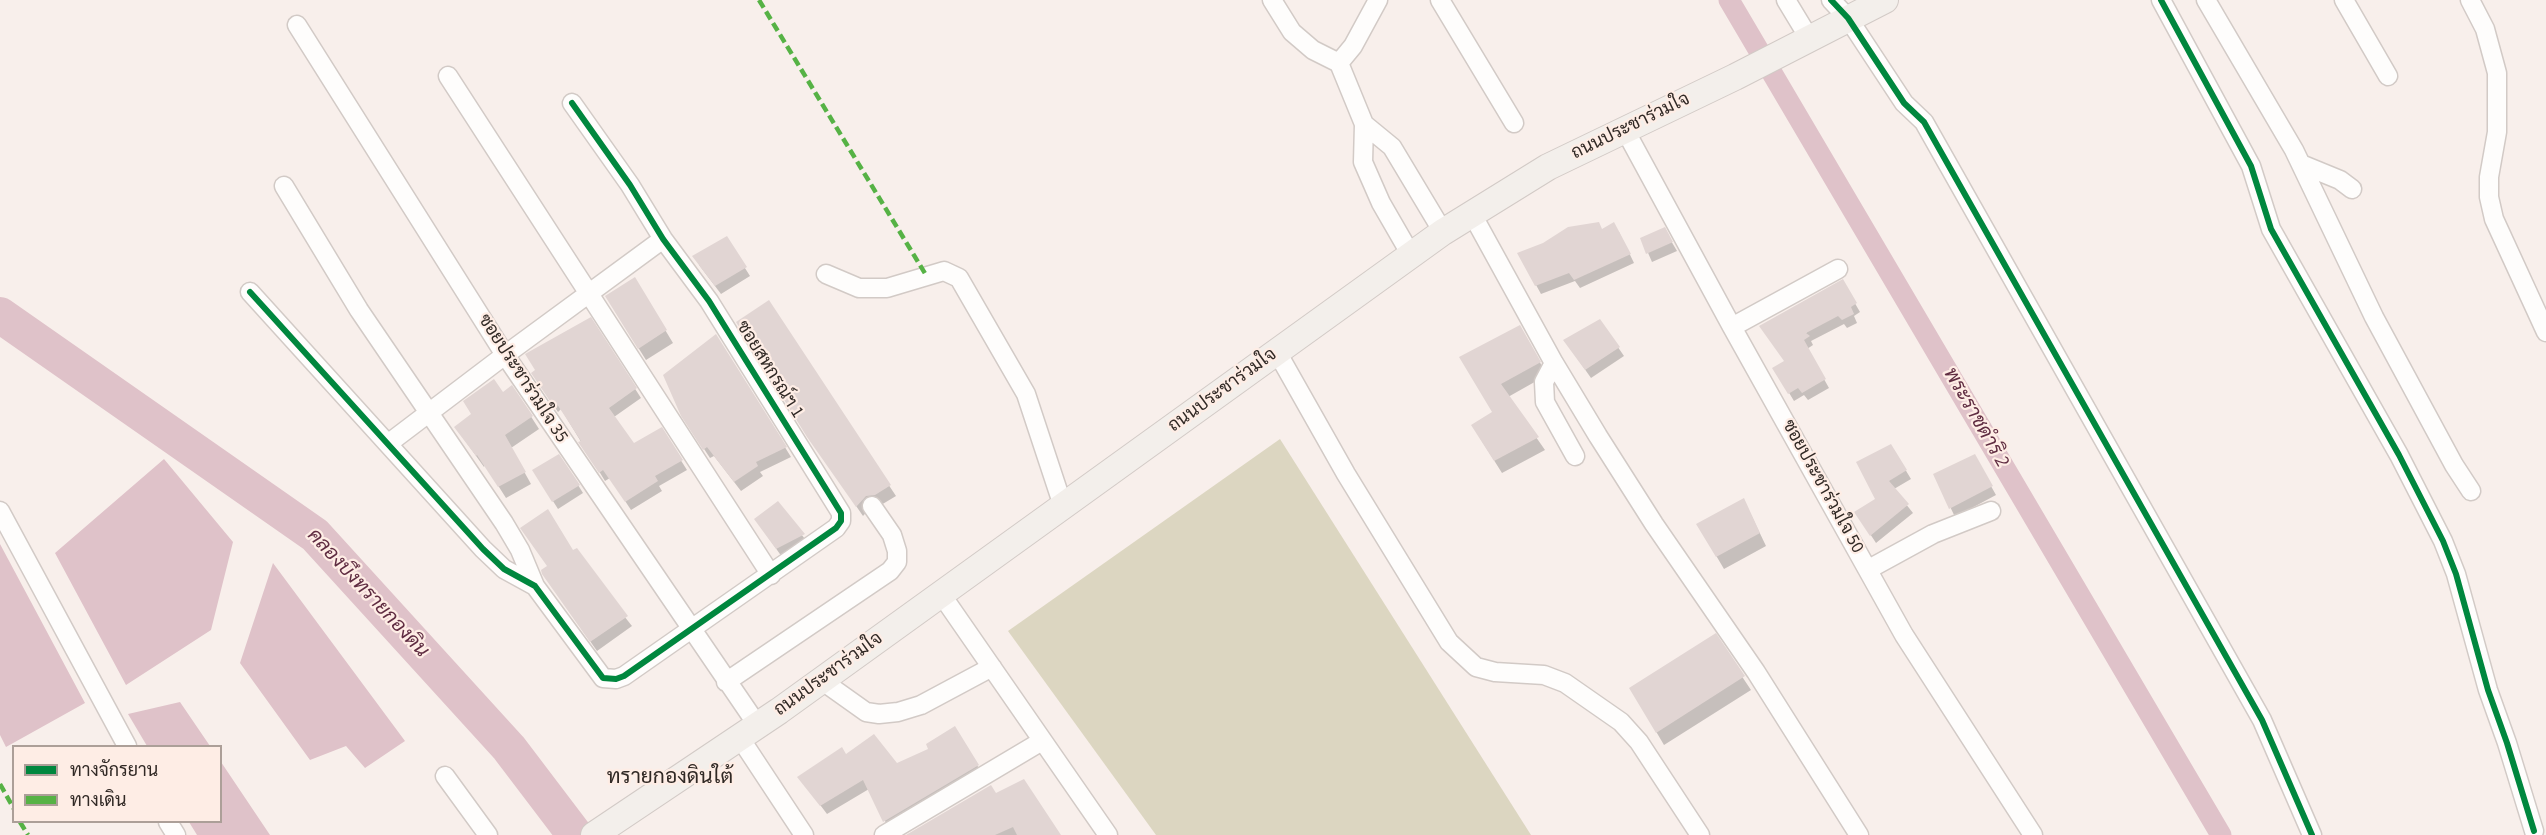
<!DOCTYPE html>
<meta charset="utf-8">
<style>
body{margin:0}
#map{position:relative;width:2546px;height:835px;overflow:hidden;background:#f8efeb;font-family:"Source Sans 3",Sarabun,sans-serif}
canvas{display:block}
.legend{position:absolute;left:12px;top:745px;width:210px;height:78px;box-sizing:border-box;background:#feede5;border:2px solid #ac9f98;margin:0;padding:8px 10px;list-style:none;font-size:18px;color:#312925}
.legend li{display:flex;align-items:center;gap:12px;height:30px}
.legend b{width:30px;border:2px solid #ac9f98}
</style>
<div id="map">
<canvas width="2546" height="835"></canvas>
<ul class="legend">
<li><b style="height:8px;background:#00873e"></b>ทางจักรยาน</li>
<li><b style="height:8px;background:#56b245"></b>ทางเดิน</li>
</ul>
</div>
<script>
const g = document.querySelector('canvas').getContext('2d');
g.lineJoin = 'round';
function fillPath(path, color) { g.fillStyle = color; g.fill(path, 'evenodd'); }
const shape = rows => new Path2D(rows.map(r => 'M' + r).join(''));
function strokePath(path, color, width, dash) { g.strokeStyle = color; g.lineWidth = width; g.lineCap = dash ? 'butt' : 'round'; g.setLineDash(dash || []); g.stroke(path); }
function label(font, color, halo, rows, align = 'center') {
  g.font = font + ' "Source Sans 3",Sarabun,sans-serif'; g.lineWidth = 4.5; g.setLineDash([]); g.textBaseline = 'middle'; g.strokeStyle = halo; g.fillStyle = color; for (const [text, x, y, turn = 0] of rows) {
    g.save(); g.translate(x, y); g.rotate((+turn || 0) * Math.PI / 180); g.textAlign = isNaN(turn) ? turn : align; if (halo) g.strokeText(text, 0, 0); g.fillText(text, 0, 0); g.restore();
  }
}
const green = shape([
 [1280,439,1531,835,1156,835,1008,631]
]);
const water = shape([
 [164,459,233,542,211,630,126,685,55,553],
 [0,544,85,703,6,747,0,735],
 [273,563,405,741,365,768,346,746,310,760,240,663],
 [180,702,210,746,147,746,128,714],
 [221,762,270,835,197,835,189,822,220,822]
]);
const shadow = shape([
 [1664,229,1677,251,1652,262,1642,239],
 [1602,231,1619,232,1634,263,1580,288,1575,281,1541,294,1519,254],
 [726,238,750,276,721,294,699,265],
 [635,280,673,343,646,360,614,309],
 [1842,281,1860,312,1854,316,1857,323,1847,328,1844,324,1811,341,1813,345,1807,349,1829,388,1808,400,1804,395,1794,401,1774,368,1786,362],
 [768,303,896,496,881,505,872,506,863,516,816,448],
 [590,319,641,398,614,417,633,445,661,429,687,470,659,486,662,491,631,510,610,478,605,481,561,409,558,412,538,382],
 [1600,321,1624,356,1591,378,1565,341],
 [1520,327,1547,375,1508,397,1545,450,1502,473,1480,438,1494,413,1462,357],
 [716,336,791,457,760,472,763,476,741,491,714,456,710,458,689,426],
 [512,387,539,429,511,448,531,484,506,498,485,465,484,467,456,428],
 [1891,446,1911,479,1894,489,1913,513,1876,543,1861,520,1877,499],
 [1974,456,1996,495,1955,517,1935,475],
 [534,471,578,485,583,493,558,509],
 [1744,500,1766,546,1724,569,1698,525],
 [778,504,808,543,782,557,756,520],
 [573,552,632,626,597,651,550,584,549,567],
 [1715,636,1751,690,1664,745,1631,689],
 [955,729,983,775,890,831,869,789,827,814,799,777,846,756,897,765,930,750],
 [995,795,1060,835,909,835]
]);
const canal = shape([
 [1729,0,2221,835]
]);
const river = shape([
 [0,315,315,535,509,748,575,835]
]);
const building = shape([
 [1599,222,1602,229,1614,222,1631,254,1574,280,1569,273,1535,286,1517,253,1543,243,1568,227],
 [1665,227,1673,242,1646,254,1640,238],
 [727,236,747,267,715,286,692,256],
 [635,277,667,330,638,349,605,296],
 [1843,279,1857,303,1851,307,1854,314,1842,320,1838,316,1806,333,1810,336,1804,340,1826,379,1802,393,1798,388,1788,394,1772,368,1784,361,1759,326],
 [769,300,891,485,875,495,866,496,856,507,807,437,736,322],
 [591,317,637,388,609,408,634,443,662,427,683,460,655,476,658,481,625,502,603,470,599,473,578,442,581,441,555,401,552,404,531,373,535,370,525,354],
 [1600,319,1620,347,1585,370,1563,340],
 [1520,325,1541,362,1501,384,1539,437,1494,461,1471,425,1492,412,1459,357],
 [716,334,787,447,756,462,758,466,734,482,707,447,703,450,681,416,663,375],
 [494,379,503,392,512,385,533,416,505,435,526,472,498,487,477,455,476,456,454,427,471,414,463,401],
 [1891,444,1907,470,1889,481,1909,504,1870,536,1854,512,1875,499,1856,462],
 [559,454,580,485,552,502,532,470],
 [1975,454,1993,486,1949,509,1933,474],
 [1744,498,1760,533,1716,557,1696,524],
 [778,501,805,534,776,549,754,519],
 [548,509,573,550,577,548,628,616,590,642,542,574,541,570,547,566,520,528],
 [1716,633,1745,676,1656,733,1629,688],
 [955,726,979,765,883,822,863,780,820,806,797,777,842,747,846,754,874,734,897,763,928,749,926,744],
 [1024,779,1061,835,1017,835,1013,827,995,835,906,835,991,785,996,793]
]);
const street = shape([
 [1272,0,1292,32,1313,50,1339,63,1364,124,1363,162,1381,203,1411,255],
 [1440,0,1514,123],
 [1786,0,1809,38],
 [1831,0,1848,18,1904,103,1924,122,2262,720,2312,835],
 [2161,0,2251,166,2271,229,2399,455,2443,541,2456,574,2488,690,2507,743,2534,831],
 [2206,0,2294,150,2374,317,2454,465,2471,491],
 [2344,0,2388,76],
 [2470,0,2485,29,2497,73,2497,132,2489,177,2489,197,2494,219,2546,332],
 [297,25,505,355,758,726],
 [1339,63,1353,46,1378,0],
 [448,76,771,575],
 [1364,124,1392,147,1443,232],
 [1625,130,1732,327,1904,635,2033,835],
 [2301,164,2340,180,2352,189],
 [284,186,359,310,504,523,520,550,535,586],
 [1472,214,1554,363,1598,436,1654,524,1756,672,1859,835],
 [826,274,859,288,887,288,944,271,959,278,1026,394,1063,506],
 [250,292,483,549,504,569,535,586,603,678,616,679,624,676,836,528,841,521,841,513,709,301,663,239,630,185,572,103],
 [1732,327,1838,269],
 [1277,352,1346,474,1449,642,1476,667,1495,672,1544,675,1565,683,1621,722,1639,742,1700,835],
 [1554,363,1544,382,1545,402,1575,456],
 [389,443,505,355,663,239],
 [0,511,127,746],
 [1869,569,1933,534,1991,511],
 [941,594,1108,835],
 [821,680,866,712,879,714,898,712,921,705,992,667],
 [726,682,890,571,897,562,897,551,892,535,872,506],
 [740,738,804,835],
 [445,776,488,835],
 [168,822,176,835],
 [884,835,1042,741]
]);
const secondary = shape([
 [594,835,779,711,1443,232,1548,167,1735,77,1885,0]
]);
const quiet = shape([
 [759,0,926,275],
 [0,784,14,809],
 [20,822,28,835]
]);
const cycleway = shape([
 [1831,0,1848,18,1904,103,1924,122,2262,720,2312,835],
 [2161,0,2251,166,2271,229,2399,455,2443,541,2456,574,2488,690,2507,743,2534,831],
 [250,292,483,549,504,569,535,586,603,678,616,679,624,676,836,528,841,521,841,513,709,301,663,239,630,185,572,103]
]);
const streetNames = [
 ["ถนนประชาร่วมใจ",1631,127,-26],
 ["ซอยสหกรณ์ฯ 1",769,370,58],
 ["ซอยประชาร่วมใจ 35",522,379,57],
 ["ถนนประชาร่วมใจ",1223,391,-36],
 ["ซอยประชาร่วมใจ 50",1822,487,61],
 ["ถนนประชาร่วมใจ",829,675,-36]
];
const waterNames = [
 ["พระราชดำริ 2",1975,418,60],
 ["คลองบึงทรายกองดิน",367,594,47]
];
const quarterNames = [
 ["ทรายกองดินใต้",670,778]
];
fillPath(green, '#dcd6c1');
fillPath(water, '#dfc2c9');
fillPath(shadow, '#0003');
strokePath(canal, '#dfc2c9', 21);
strokePath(river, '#dfc2c9', 36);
fillPath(building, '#e1d5d3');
strokePath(street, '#d2cac6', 21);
strokePath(secondary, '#d2cac6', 28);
strokePath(street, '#fefdfc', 18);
strokePath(secondary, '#f3efeb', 26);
strokePath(quiet, '#56b245', 4.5, [9, 4.5]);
strokePath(cycleway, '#00873e', 6);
label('18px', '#312925', '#feede5', streetNames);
label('italic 20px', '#602d42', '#feede5', waterNames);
label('21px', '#312925', '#feede5', quarterNames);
</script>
